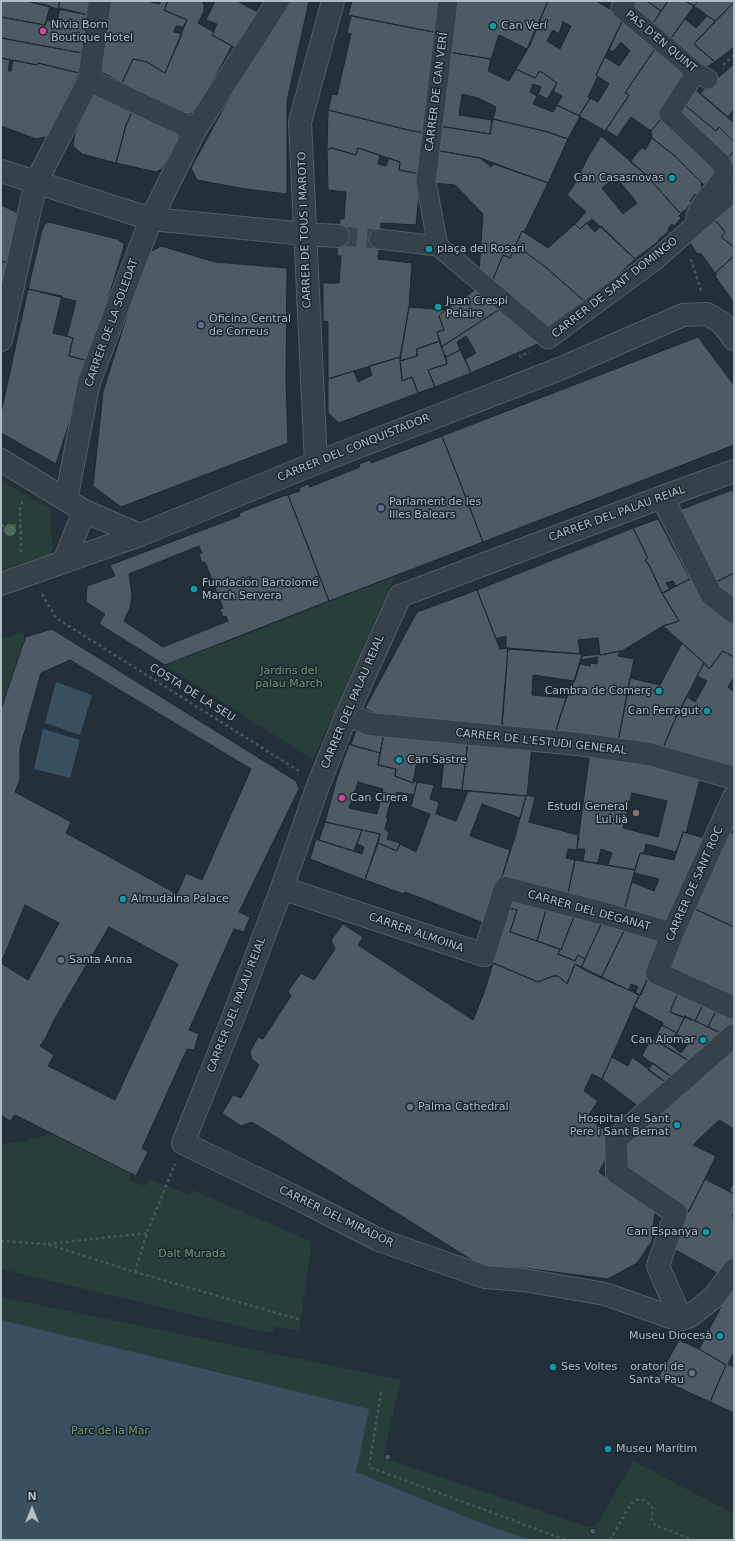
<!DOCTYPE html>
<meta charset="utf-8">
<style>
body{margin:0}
#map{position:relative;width:735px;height:1541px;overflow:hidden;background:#233039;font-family:"DejaVu Sans",sans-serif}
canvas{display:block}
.frame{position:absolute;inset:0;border:2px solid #b1bcc5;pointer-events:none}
.north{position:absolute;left:12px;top:1489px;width:40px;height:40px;-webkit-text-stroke:3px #1b262e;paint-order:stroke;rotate:0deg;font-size:11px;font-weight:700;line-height:16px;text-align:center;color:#b1bcc5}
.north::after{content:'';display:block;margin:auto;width:14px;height:18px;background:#b1bcc5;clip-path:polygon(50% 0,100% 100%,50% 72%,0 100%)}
</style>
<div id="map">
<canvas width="735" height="1541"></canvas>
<div class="frame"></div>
<div class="north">N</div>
</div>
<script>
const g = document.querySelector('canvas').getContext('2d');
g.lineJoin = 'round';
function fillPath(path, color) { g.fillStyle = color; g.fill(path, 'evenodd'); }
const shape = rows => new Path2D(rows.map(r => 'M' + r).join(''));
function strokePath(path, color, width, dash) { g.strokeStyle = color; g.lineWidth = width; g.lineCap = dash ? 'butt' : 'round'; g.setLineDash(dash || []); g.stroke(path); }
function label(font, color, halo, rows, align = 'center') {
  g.font = font + ' "DejaVu Sans",sans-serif'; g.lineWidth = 3; g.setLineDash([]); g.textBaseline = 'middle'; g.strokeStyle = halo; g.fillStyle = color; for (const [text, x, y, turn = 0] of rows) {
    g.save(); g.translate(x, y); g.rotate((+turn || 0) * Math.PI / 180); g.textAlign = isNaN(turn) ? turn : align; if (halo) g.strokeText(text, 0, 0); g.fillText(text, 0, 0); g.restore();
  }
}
const green = shape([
 [1,481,51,509,52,554,1,570],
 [395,576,313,760,165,665,253,632],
 [23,632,25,641,23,644,1,709,1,639],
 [52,1134,131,1174,129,1180,145,1186,149,1179,190,1195,192,1190,312,1242,299,1331,275,1326,274,1330,268,1333,1,1269,1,1145,20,1141,26,1142,28,1140],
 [1,1297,401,1380,383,1458,587,1527,597,1525,633,1461,734,1514,734,1540,1,1540]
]);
const water = shape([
 [56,682,92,695,80,735,45,723],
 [43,729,80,740,70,778,34,769],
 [1,1320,369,1409,356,1472,483,1524,531,1540,1,1540]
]);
const building = shape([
 [1,1,27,1,50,6,45,25,1,17,1,1],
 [27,1,60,1,58,9,27,1],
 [60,1,97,1,88,15,58,9,60,1],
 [108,1,146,1,160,4,160,1,168,1,164,10,187,20,183,27,176,26,174,32,182,34,165,73,147,62,133,59,122,83,100,71,108,1],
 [168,1,202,1,204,5,204,11,198,23,214,32,212,35,232,46,196,111,190,114,184,114,122,83,133,59,147,62,165,73,187,20,164,10,168,1],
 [215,1,237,1,260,13,237,49,212,35,217,24,206,20,215,1],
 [291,1,309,1,287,101,287,194,245,189,197,180,191,168,239,80,291,1],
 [352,1,441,1,438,33,348,15,352,1],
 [452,1,548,1,527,49,499,35,491,59,448,52,452,1],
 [548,1,596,1,624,17,596,75,598,76,588,97,590,98,579,116,557,105,562,96,553,91,557,83,540,71,535,78,516,69,530,45,548,1],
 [563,22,571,26,560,49,547,41,553,30,559,34,563,22],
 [635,1,647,1,661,11,650,28,630,10,635,1],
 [647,1,668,1,661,11,647,1],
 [668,1,685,1,694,6,669,41,650,28,668,1],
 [685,1,699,1,694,6,685,1],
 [699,1,734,1,734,2,715,21,694,6,699,1],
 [734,2,734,47,715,62,694,44,734,2],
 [60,8,88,15,82,53,1,38,1,17,45,25,47,20,57,22,60,8],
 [351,16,438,33,427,133,412,131,328,110,332,94,337,95,351,34,347,33,351,16],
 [707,16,715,21,694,44,715,62,703,69,669,41,685,19,696,28,707,16],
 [624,17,657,46,625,93,629,95,605,131,579,116,590,98,598,102,609,84,596,75,605,57,619,66,630,51,621,42,613,52,609,50,624,17],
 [1,38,82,53,79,73,38,63,37,65,1,58,1,38],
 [657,46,690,74,665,114,651,131,631,117,617,137,606,130,629,95,625,93,657,46],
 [448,52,491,59,488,71,509,81,516,69,535,78,540,71,557,83,547,99,538,94,541,87,533,84,530,92,537,96,533,104,553,112,557,105,580,116,568,139,548,132,493,119,496,107,478,98,462,94,459,115,492,120,490,134,439,126,448,52],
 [1,58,10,60,8,71,11,71,13,60,37,65,38,63,79,73,50,135,46,137,36,139,1,126,1,58],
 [734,64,734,109,728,117,700,93,734,64],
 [690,85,734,123,734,142,719,127,716,131,680,101,690,85],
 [100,93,133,110,126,125,116,163,82,154,74,147,73,144,75,133,91,97,92,94,100,93],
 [680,101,716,131,719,127,734,142,734,151,726,161,674,114,680,101],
 [133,110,178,134,179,139,162,169,156,172,116,163,126,125,133,110],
 [328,110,412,131,427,133,420,174,399,170,400,162,358,148,356,155,332,148,327,149,328,110],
 [665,114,719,169,706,185,705,183,704,185,676,157,652,138,651,131,665,114],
 [493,119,548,132,568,139,548,183,480,158,435,150,439,126,490,134,493,119],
 [601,136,643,172,681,214,679,216,681,218,674,226,672,224,668,229,669,231,658,240,659,241,635,259,592,219,580,229,575,224,586,212,567,195,576,182,588,157,601,136],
 [616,177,637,203,623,214,602,188,616,177],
 [652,138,676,157,702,183,701,185,702,187,696,196,695,194,690,201,691,203,685,211,683,211,681,214,643,172,630,162,642,147,645,150,652,138],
 [332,148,356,155,358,148,380,155,378,164,386,166,389,158,400,162,399,170,420,174,420,184,416,225,381,223,378,259,412,263,409,307,400,357,328,379,328,322,323,321,323,283,339,283,341,256,337,256,338,236,340,219,344,219,346,192,328,190,327,149,332,148],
 [435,150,480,158,491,167,494,164,548,183,524,232,522,231,510,258,503,255,492,282,479,272,483,214,455,185,433,183,435,150],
 [734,151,734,179,725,164,726,161,734,151],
 [734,202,734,247,721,237,725,232,714,219,734,202],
 [1,205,18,213,13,264,1,261,1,205],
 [714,219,725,232,721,237,734,247,734,256,715,273,702,255,699,253,697,254,689,241,714,219],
 [49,222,117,239,124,244,123,250,89,361,69,356,73,338,67,336,76,301,28,289,42,230,45,224,49,222],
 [586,223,595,232,601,226,635,259,619,274,622,277,584,301,549,270,516,245,522,231,548,248,575,224,580,229,586,223],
 [516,245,549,270,584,301,550,329,492,282,503,255,510,258,516,245],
 [161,246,215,262,287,268,286,380,288,443,121,507,93,486,103,392,146,254,161,246],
 [734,256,734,303,715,276,717,274,715,273,734,256],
 [1,261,13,264,1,313,1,261],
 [478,288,500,309,441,347,437,332,444,330,439,316,445,310,478,288],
 [28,289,62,296,53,333,73,338,69,356,89,361,56,464,1,433,1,413,28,289],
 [409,307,445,310,439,316,444,330,437,332,440,341,417,349,417,356,400,361,409,307],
 [500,309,540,343,471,373,465,359,476,353,466,336,457,342,460,350,446,357,441,347,500,309],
 [698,337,734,385,734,445,483,542,442,436,698,337],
 [440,341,447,364,428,370,435,387,418,393,412,377,402,381,400,361,417,356,417,349,440,341],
 [460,350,471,373,435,387,428,370,447,364,446,357,460,350],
 [400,357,402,381,412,377,418,393,339,423,328,413,328,379,354,371,358,382,372,375,369,366,400,357],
 [442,436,483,542,329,601,288,495,300,491,299,488,308,484,310,487,360,467,359,464,370,460,371,463,442,436],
 [732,490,734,495,734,573,714,583,677,511,732,490],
 [288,495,329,601,165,665,99,624,105,614,86,602,87,586,115,576,110,565,240,516,239,513,283,496,288,495],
 [199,546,202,553,199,554,202,563,205,562,223,608,220,609,223,617,226,616,228,621,163,647,124,621,130,608,131,602,132,594,129,574,199,546],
 [658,519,690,579,676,586,673,581,666,583,670,590,662,593,648,563,647,563,645,560,648,558,633,528,658,519],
 [633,528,648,558,645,560,647,563,648,563,662,593,679,621,663,626,622,651,600,655,598,638,578,640,580,654,506,649,506,636,496,639,477,590,633,528],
 [734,573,734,605,714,583,734,573],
 [696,576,734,618,734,657,723,651,709,669,704,663,663,626,679,621,662,593,696,576],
 [477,590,500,649,508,648,502,729,381,717,365,708,417,612,477,590],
 [52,629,296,781,299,789,239,912,250,917,244,932,234,929,189,1030,199,1034,194,1050,187,1049,164,1100,142,1148,148,1152,136,1176,15,1115,10,1121,1,1115,1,709,23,644,25,641,25,637,52,629],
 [70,660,251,769,202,880,186,873,177,894,66,833,71,822,15,792,20,779,20,748,41,673,70,660],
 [25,905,59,923,28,980,1,963,25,905],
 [109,927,178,964,115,1100,48,1066,54,1055,40,1046,45,1039,54,1020,109,927],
 [682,643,704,663,677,715,662,751,618,742,630,678,660,685,682,643],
 [508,648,582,654,574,681,533,675,532,695,566,698,555,734,501,733,508,648],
 [620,651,618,656,634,659,618,742,555,734,561,713,571,687,575,680,580,664,590,666,591,663,597,664,598,657,581,660,582,656,599,654,600,655,620,651],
 [723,651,734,657,734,677,728,687,734,692,734,771,662,751,672,726,687,697,695,702,707,681,697,676,704,663,709,669,723,651],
 [356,730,384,733,380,753,351,745,356,730],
 [384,733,468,740,462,790,441,788,444,758,424,756,417,761,413,783,395,776,396,769,378,765,384,733],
 [468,740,532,745,527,796,462,790,468,740],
 [349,744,380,753,378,765,396,769,395,776,413,783,413,781,417,782,414,795,397,792,395,802,391,801,386,817,388,818,385,829,389,833,387,839,400,843,397,851,378,843,380,834,325,822,337,778,349,744],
 [358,782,383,789,377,814,349,808,358,782],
 [590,751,701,775,686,833,683,832,676,852,646,844,644,853,640,853,635,870,608,865,612,853,601,849,598,863,583,861,585,849,577,849,590,751],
 [632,793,667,801,658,837,623,828,632,793],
 [417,782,434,785,430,799,439,802,436,814,456,821,468,791,526,796,520,818,482,804,470,836,510,850,501,880,491,926,421,898,405,892,404,894,365,880,378,843,397,851,400,844,416,852,430,814,411,807,417,782],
 [527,795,535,797,529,822,578,835,577,850,568,849,566,858,575,860,567,898,501,880,515,837,526,796,527,795],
 [325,822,362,830,354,851,319,840,325,822],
 [362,830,380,834,365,880,310,859,316,839,362,854,364,847,357,844,362,830],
 [724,830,734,834,734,927,695,909,724,830],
 [683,832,708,839,668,927,623,914,632,882,654,891,659,879,634,873,640,853,674,860,683,832],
 [575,860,635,870,623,914,567,898,575,860],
 [514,895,547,906,537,941,510,932,517,910,509,908,514,895],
 [547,906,576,911,561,950,537,941,547,906],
 [509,908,517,910,510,932,560,949,558,954,575,961,578,955,585,959,581,968,575,964,567,984,558,976,553,976,538,982,493,963,509,908],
 [695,909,734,927,734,1004,666,974,695,909],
 [576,911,604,918,585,959,578,955,575,961,558,954,560,949,561,950,576,911],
 [604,918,627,925,601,978,581,968,604,918],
 [343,924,363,937,358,945,473,1020,485,990,493,963,538,982,553,976,558,976,567,984,575,964,639,995,602,1079,592,1074,584,1091,598,1101,587,1118,611,1134,611,1149,599,1172,655,1211,652,1241,637,1263,608,1279,523,1268,486,1269,252,1122,241,1126,222,1113,233,1095,241,1098,259,1065,252,1059,250,1052,258,1037,263,1039,291,996,288,991,301,973,314,980,335,949,331,940,343,924],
 [627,925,664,937,641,995,635,993,638,987,631,984,629,990,601,978,627,925],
 [648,978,679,990,670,1012,684,1018,677,1033,662,1025,663,1023,634,1007,648,978],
 [679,990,705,1001,695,1021,670,1012,679,990],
 [705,1001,718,1007,708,1027,695,1021,705,1001],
 [718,1007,734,1014,734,1023,723,1034,708,1027,718,1007],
 [685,1016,723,1034,694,1064,654,1039,662,1025,677,1033,685,1016],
 [676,1034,690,1041,681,1053,670,1044,676,1034],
 [651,1038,694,1064,677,1081,642,1056,651,1038],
 [734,1042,734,1129,719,1120,693,1145,716,1156,689,1211,623,1168,620,1142,734,1042],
 [612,1057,628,1066,632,1057,671,1086,643,1110,602,1079,612,1057],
 [653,1063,677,1081,671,1086,648,1070,653,1063],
 [705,1179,734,1194,734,1212,732,1216,734,1217,734,1256,721,1275,670,1247,705,1179],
 [734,1182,734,1194,729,1191,734,1182],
 [734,1282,734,1352,728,1364,734,1367,734,1413,710,1402,726,1365,699,1349,734,1282],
 [679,1340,699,1349,726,1365,710,1402,658,1378,679,1340],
 [389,1454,391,1457,389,1460,385,1460,385,1455,389,1454],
 [593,1528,596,1530,596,1533,592,1535,590,1532,590,1529,593,1528]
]);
const pedestrianTunnel = shape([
 [338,236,379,239]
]);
const path = shape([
 [723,65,734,55],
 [273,185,280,189],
 [691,259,701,291],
 [521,358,520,356,530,352],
 [1,526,21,525],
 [21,552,20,508,23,500],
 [42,594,56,618,299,771],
 [1,1241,47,1244,135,1272,301,1320],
 [48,1244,147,1233],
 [135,1272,147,1233,175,1164],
 [381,1392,369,1467,566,1540],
 [610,1540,630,1505,637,1500,641,1499,651,1505,653,1510,651,1519,655,1525,693,1540]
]);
const pedestrian = shape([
 [448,1,426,182,438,246,548,339,654,261,734,191],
 [626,1,621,8,696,72,708,79],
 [696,216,700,207,724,176,724,169,720,162,669,114,696,72],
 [379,239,438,246]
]);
const minor = shape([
 [89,80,195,130],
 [1,171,151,219,305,234,338,236],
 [1,340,36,182,89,80,100,1],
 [1,460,84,511,140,535],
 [316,463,300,122,333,1],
 [734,471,662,497,400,596,347,714,319,783,282,888,233,1018,183,1143,301,1200,379,1240,485,1277,524,1280,605,1294,673,1318,681,1319,690,1316,714,1297,734,1270],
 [662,497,711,594,734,612],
 [66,500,89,382,151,219,195,130,278,1],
 [64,562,84,511],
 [1,584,140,535,316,463,562,368,683,315,707,314,722,323,734,339],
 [347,714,369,724,578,744,649,754,734,778],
 [734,797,672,934,657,973,734,1008],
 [282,888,484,955,505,888,613,916,672,934],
 [681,1319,658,1266,676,1213,617,1173,616,1139,734,1035]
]);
const trees = [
 [10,530]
];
const markers = [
 [493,26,4,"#0f9aa8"],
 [43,31,4,"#d1479c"],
 [672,178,4,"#0f9aa8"],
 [429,249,4,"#0f9aa8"],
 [438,307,4,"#0f9aa8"],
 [201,325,4,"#5c6f8a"],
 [381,508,4,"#5c6f8a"],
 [194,589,4,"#0f9aa8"],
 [659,691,4,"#0f9aa8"],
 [707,711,4,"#0f9aa8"],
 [399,760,4,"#0f9aa8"],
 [342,798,4,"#d1479c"],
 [636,813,4,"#8d6e63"],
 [123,899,4,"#0f9aa8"],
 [61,960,4,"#6b7280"],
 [703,1040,4,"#0f9aa8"],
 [410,1107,4,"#6b7280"],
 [677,1125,4,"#0f9aa8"],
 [706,1232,4,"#0f9aa8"],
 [720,1336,4,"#0f9aa8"],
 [553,1367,4,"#0f9aa8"],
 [692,1373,4,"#6b7280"],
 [608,1449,4,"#0f9aa8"]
];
const poiNames = [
 ["Nivia Born",51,25],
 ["Boutique Hotel",51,38],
 ["Can Verí",501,26],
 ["Can Casasnovas",664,178,"right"],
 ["plaça del Rosari",437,249],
 ["Juan Crespí",446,301],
 ["Pelaire",446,314],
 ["Oficina Central",209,319],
 ["de Correus",209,332],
 ["Parlament de les",389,502],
 ["Illes Balears",389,515],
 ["Fundación Bartolomé",202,583],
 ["March Servera",202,596],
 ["Cambra de Comerç",651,691,"right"],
 ["Can Ferragut",699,711,"right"],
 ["Can Sastre",407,760],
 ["Can Cirera",350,798],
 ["Estudi General",628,807,"right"],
 ["Lul·lià",628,820,"right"],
 ["Almudaina Palace",131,899],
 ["Santa Anna",69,960],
 ["Can Alomar",695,1040,"right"],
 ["Palma Cathedral",418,1107],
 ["Hospital de Sant",669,1119,"right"],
 ["Pere i Sant Bernat",669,1132,"right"],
 ["Can Espanya",698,1232,"right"],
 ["Museu Diocesà",712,1336,"right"],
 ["Ses Voltes",561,1367],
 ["oratori de",684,1367,"right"],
 ["Santa Pau",684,1380,"right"],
 ["Museu Marítim",616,1449]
];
const streetNames = [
 ["PAS D'EN QUINT",661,42,40],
 ["CARRER DE CAN VERÍ",437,92,-83],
 ["CARRER DE TOUS I MAROTO",305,230,-92],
 ["CARRER DE SANT DOMINGO",615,288,-38],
 ["CARRER DE LA SOLEDAT",112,323,-70],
 ["CARRER DEL CONQUISTADOR",354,448,-22],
 ["CARRER DEL PALAU REIAL",617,514,-20],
 ["COSTA DE LA SEU",192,693,32],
 ["CARRER DEL PALAU REIAL",353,702,-67],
 ["CARRER DE L'ESTUDI GENERAL",541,742,6],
 ["CARRER DE SANT ROC",695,884,-66],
 ["CARRER DEL DEGANAT",589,911,15],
 ["CARRER ALMOINA",416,933,19],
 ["CARRER DEL PALAU REIAL",237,1005,-69],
 ["CARRER DEL MIRADOR",336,1217,26]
];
const parkNames = [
 ["Jardins del",289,671],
 ["palau March",289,684],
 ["Dalt Murada",192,1254],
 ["Parc de la Mar",110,1431]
];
fillPath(green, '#273e3b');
fillPath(water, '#395061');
fillPath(building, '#4e5b66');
strokePath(building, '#1d2830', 1);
strokePath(pedestrianTunnel, '#38454e', 19, [19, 10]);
strokePath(pedestrian, '#545f67', 21);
strokePath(minor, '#545f67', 24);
strokePath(path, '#465a59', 2.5, [3, 3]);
strokePath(pedestrian, '#364149', 19);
strokePath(minor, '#364149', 22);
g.fillStyle = '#4d6a59';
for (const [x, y] of trees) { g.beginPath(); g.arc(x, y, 6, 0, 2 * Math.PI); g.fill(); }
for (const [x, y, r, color] of markers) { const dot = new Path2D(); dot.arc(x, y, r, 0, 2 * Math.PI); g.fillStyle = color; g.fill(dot); strokePath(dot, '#1b262e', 1.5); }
label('11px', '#b1bcc5', '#1b262e', poiNames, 'left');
label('11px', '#b1bcc5', '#1b262e', streetNames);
label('11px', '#709a73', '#1b262e', parkNames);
</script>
